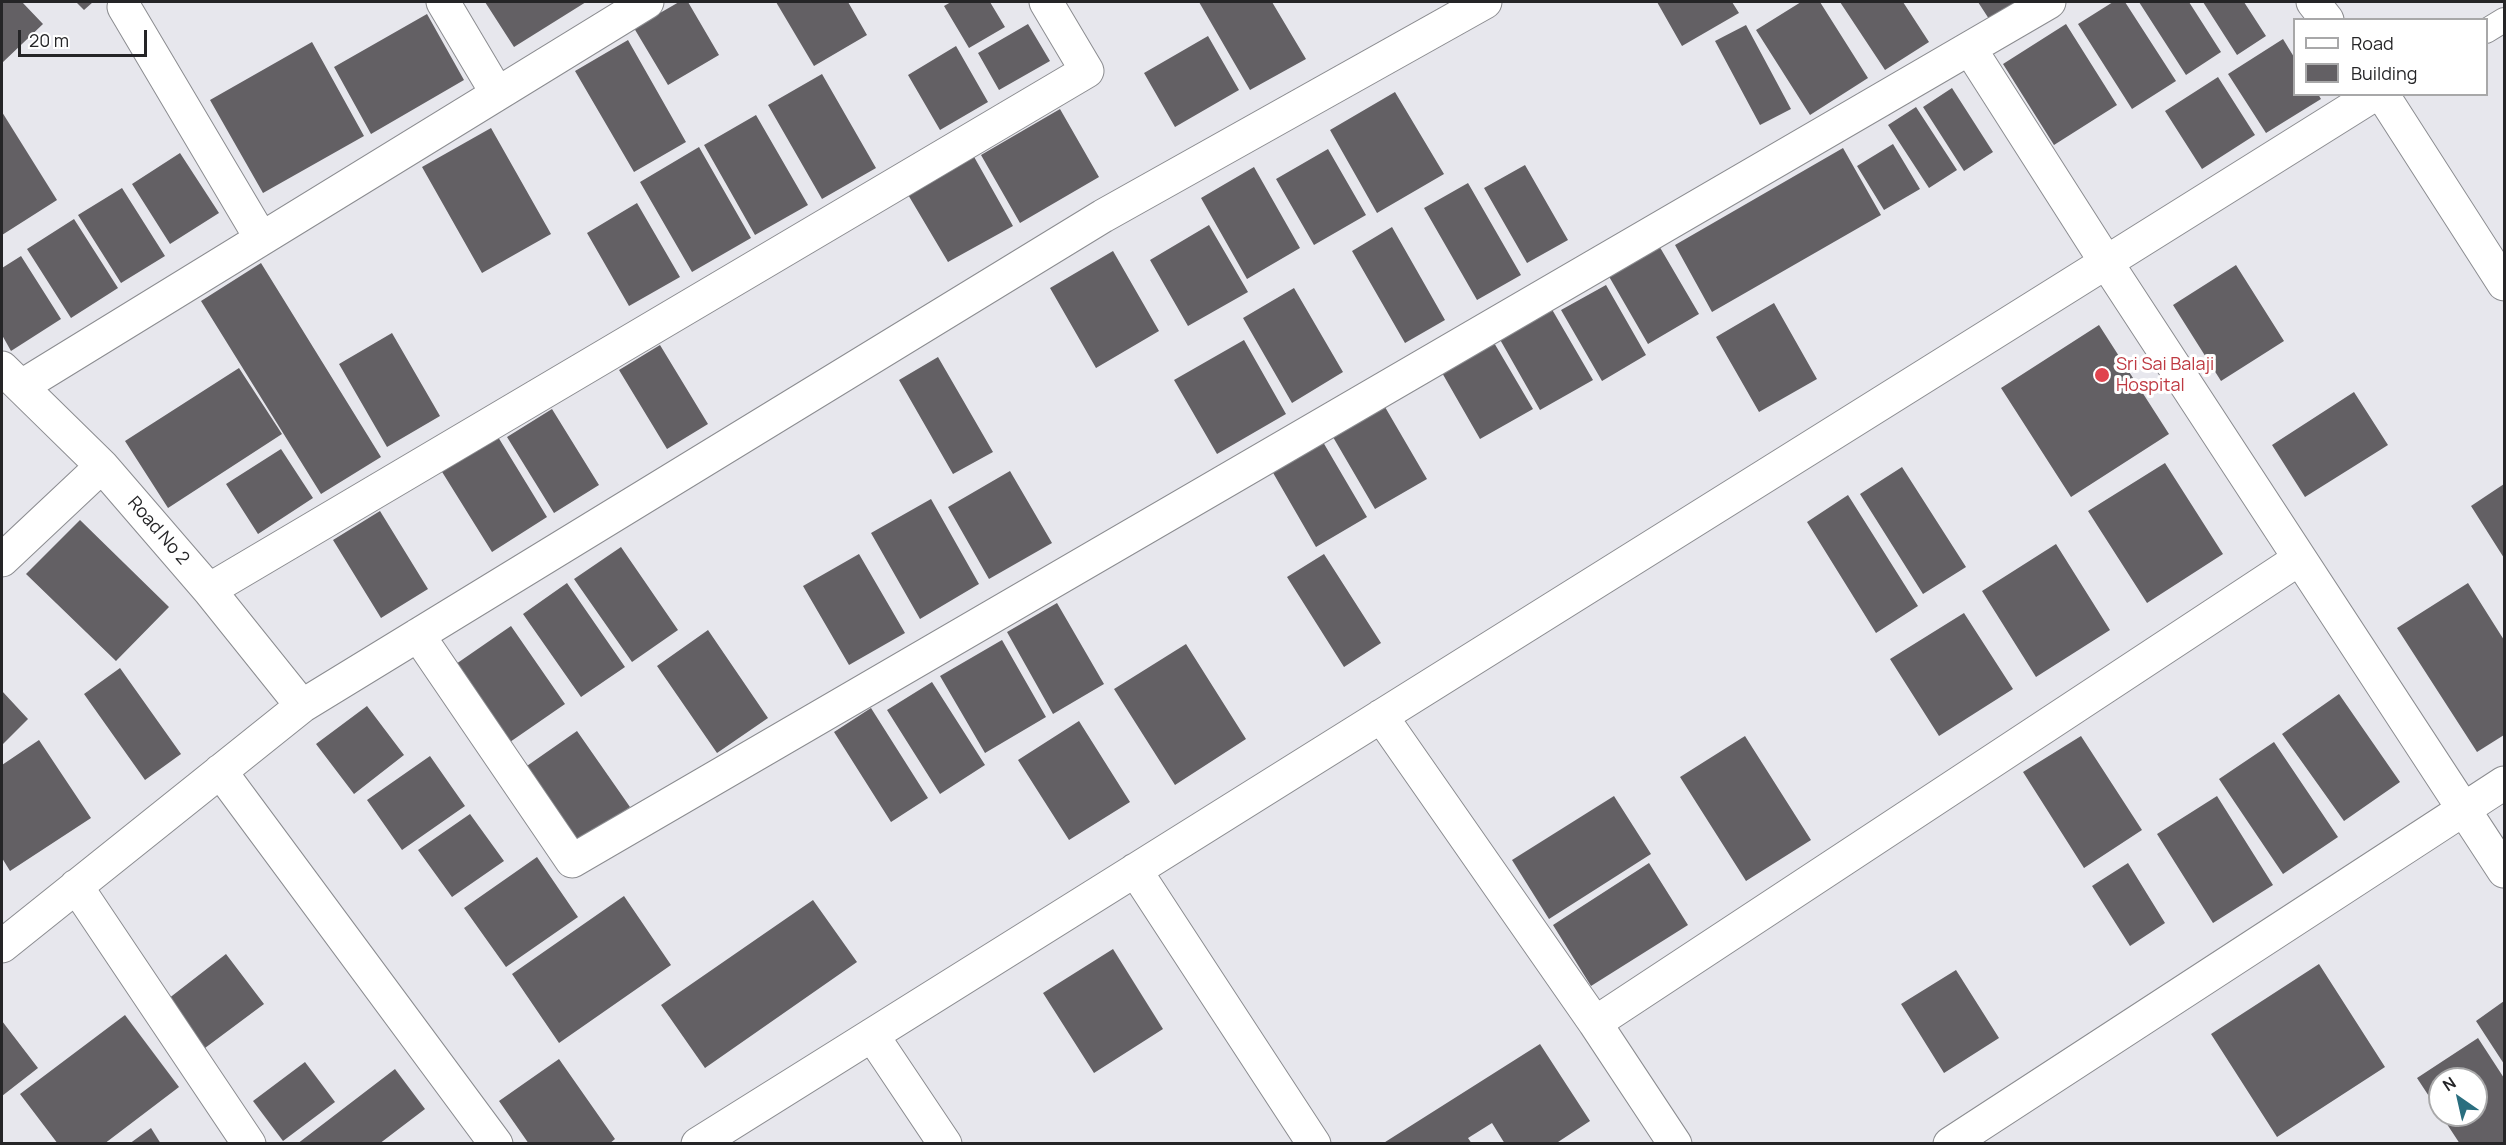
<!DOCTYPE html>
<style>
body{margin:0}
#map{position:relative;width:2506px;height:1145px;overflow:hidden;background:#e7e7ed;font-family:Manrope,sans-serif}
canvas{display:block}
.frame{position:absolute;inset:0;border:3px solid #252527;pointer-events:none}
.legend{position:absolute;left:2293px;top:18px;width:195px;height:78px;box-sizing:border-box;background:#fff;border:2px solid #a8a8a9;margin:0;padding:8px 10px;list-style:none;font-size:18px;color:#252527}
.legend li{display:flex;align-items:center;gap:12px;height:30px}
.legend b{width:30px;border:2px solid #a8a8a9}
.north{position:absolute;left:2428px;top:1067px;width:60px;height:60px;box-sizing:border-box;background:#fff;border:2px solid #a8a8a9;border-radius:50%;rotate:326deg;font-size:16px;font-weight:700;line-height:24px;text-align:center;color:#252527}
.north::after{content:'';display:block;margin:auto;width:21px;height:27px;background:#2a6e7f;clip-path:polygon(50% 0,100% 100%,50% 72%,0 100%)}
.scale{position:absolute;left:18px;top:30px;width:129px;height:27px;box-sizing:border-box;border:3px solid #252527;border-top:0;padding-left:8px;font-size:18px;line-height:21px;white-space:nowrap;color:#252527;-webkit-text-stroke:4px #fff;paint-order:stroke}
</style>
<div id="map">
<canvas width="2506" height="1145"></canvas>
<div class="frame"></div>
<ul class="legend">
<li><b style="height:8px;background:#fff"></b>Road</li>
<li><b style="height:16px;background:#636064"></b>Building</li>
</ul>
<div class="north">N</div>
<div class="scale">20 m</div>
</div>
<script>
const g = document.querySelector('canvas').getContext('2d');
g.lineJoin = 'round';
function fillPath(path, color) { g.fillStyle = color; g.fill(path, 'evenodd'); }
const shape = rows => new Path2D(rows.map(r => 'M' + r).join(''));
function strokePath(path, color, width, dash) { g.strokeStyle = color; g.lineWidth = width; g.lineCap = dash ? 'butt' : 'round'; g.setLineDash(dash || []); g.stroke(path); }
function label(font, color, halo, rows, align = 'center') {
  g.font = font + ' Manrope,sans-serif'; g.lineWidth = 6; g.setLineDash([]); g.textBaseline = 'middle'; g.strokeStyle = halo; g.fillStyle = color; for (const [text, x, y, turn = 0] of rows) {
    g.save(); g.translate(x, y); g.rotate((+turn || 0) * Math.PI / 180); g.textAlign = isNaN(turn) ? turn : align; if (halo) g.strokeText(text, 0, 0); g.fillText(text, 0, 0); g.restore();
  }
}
const building = shape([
 [2,2,22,2,43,24,2,63],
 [76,2,93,2,84,10],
 [485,2,586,2,514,47],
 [679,2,688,2,719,55,668,85,634,28],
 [776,2,848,2,867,35,814,66],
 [951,2,990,2,1005,27,969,48,944,6],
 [1199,2,1272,2,1306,59,1250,90],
 [1657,2,1732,2,1739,13,1682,46],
 [1801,2,1820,2,1868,78,1810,115,1756,30],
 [1840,2,1903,2,1929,42,1885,70],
 [1978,2,2017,2,1989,19],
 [2113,2,2125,2,2176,81,2132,109,2078,24],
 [2139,2,2189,2,2221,52,2186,75],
 [2203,2,2244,2,2266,36,2237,55],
 [427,14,464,80,371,134,334,67],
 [1028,24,1050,61,999,90,978,53],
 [2066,24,2117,105,2054,145,2003,64],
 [1746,25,1791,109,1760,125,1715,41],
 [1208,36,1239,90,1175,127,1144,73],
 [2283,39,2294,57,2294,94,2318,94,2321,99,2266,133,2228,74],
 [628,40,686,142,634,172,575,71],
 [312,42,364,136,263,193,210,100],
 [956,46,988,102,940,130,908,75],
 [822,74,876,168,822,199,768,105],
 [2218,77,2255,135,2202,169,2165,111],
 [1952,88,1993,152,1964,171,1923,107],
 [1395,92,1444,174,1377,213,1330,130],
 [1916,107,1957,170,1929,188,1888,125],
 [1060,109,1099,177,1020,223,981,155],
 [2,112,57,200,2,235],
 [756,115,808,205,755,235,704,145],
 [491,128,551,234,482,273,422,167],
 [1893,144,1920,189,1884,210,1857,166],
 [699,147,751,238,692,272,640,182],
 [1843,148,1881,215,1712,312,1675,245],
 [1328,149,1366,215,1314,245,1276,179],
 [180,153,219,213,170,244,132,184],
 [973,155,1013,226,948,262,907,193],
 [1525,165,1568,240,1527,263,1484,188],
 [1254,167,1300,248,1247,279,1201,198],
 [1468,183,1521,275,1477,300,1424,208],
 [122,188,165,256,121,283,78,215],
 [637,203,680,277,629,306,587,233],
 [74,219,118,288,71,318,27,249],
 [1209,225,1248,292,1188,326,1150,260],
 [1392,227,1445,320,1405,343,1352,251],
 [1658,244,1699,314,1648,344,1607,273],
 [1113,251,1159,331,1096,368,1050,288],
 [21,256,61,319,11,351,2,335,2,268],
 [261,263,381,457,321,494,201,301],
 [2236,265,2284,341,2221,381,2173,305],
 [1606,285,1646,355,1602,381,1561,310],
 [1294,288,1343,372,1292,403,1243,318],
 [1774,303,1817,379,1759,412,1716,337],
 [1550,306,1593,380,1540,410,1498,336],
 [2099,325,2169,434,2071,497,2001,388],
 [392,333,440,416,387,447,339,364],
 [1244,340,1286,414,1217,454,1174,380],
 [1493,341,1533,409,1480,439,1441,371],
 [660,345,708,424,667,449,619,370],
 [938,357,993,452,953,474,899,380],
 [239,368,282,434,168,508,125,441],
 [2354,392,2388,445,2305,497,2272,445],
 [1385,407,1427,479,1375,509,1333,437],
 [552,409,599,485,554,513,507,437],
 [495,432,547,517,492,552,439,467],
 [1323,442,1367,517,1316,547,1272,471],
 [281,449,313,498,258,534,226,484],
 [2165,463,2223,554,2147,603,2088,511],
 [1902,467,1966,567,1923,594,1860,494],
 [1010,471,1052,543,989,579,948,507],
 [2504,484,2504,558,2471,506],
 [1848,495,1918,606,1876,633,1807,522],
 [931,499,979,584,920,619,871,533],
 [380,511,428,589,381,618,333,540],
 [80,520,169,607,116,661,26,574],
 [2056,544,2110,630,2036,677,1982,591],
 [621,547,678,630,632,662,574,579],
 [859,554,905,633,849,665,803,586],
 [1324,554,1381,643,1344,667,1287,577],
 [567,583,625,667,581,697,523,614],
 [2468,583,2504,640,2504,735,2477,752,2397,628],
 [1057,603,1104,684,1053,714,1007,632],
 [1964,613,2013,689,1939,736,1890,659],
 [511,626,565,704,510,742,456,664],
 [708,630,768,718,717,753,657,666],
 [1002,640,1046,717,985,753,940,676],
 [1186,644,1246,739,1175,785,1114,689],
 [120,668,181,754,145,780,84,694],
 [932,682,985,765,940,794,887,710],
 [2,691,28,719,2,745],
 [2339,694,2400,782,2344,821,2282,734],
 [367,706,404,755,354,794,316,744],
 [871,708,928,798,891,822,834,732],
 [1079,721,1130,802,1069,840,1018,760],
 [577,731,630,807,577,844,524,768],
 [1745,736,1811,840,1746,881,1680,777],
 [2081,736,2142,830,2084,868,2023,772],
 [39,740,91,818,10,871,2,858,2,765],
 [2274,742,2338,837,2283,874,2219,779],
 [430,756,465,806,402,850,367,800],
 [1614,796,1651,854,1549,919,1512,860],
 [2217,796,2273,885,2213,923,2157,834],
 [470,814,504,861,452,897,418,850],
 [537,857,578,917,506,967,464,908],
 [1649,863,1688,925,1591,986,1553,925],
 [2128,863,2165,923,2130,946,2092,886],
 [624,896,671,965,559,1043,512,974],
 [813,900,857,962,705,1068,661,1005],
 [1113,949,1163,1029,1094,1073,1043,993],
 [226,954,264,1004,205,1048,168,999],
 [2319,964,2385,1067,2277,1137,2211,1034],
 [1956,970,1999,1038,1944,1073,1901,1004],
 [2504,1001,2504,1064,2476,1021],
 [125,1015,179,1087,104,1144,58,1144,20,1094],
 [2,1021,38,1068,2,1096],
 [2478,1038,2504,1078,2504,1144,2460,1144,2441,1115,2476,1115,2476,1079,2440,1079,2440,1113,2417,1078],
 [1540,1044,1590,1121,1555,1144,1505,1144,1492,1123,1468,1138,1472,1144,1382,1144],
 [559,1059,615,1139,609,1144,529,1144,499,1101],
 [305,1062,335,1102,283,1141,253,1101],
 [395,1069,425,1109,379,1144,297,1144],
 [151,1128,161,1144,129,1144]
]);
const lane = shape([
 [2486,31,2504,20]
]);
const street = shape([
 [443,2,497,93],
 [2313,2,2327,20],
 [124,7,261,238],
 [1970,49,2106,262,2504,871],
 [2382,94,2504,284],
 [2,368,102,466,209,590,302,706],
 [22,386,647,2],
 [2,560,102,466],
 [209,590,1087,71,1046,2],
 [418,635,572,861,2049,2],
 [1381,716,1595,1023,1675,1144],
 [220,771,496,1144],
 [1135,870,1314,1144],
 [76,886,249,1144],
 [2,946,302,706,1103,216,1485,2],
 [1595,1023,2299,559],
 [872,1035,945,1144],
 [698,1144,2375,94],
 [1950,1144,2504,783]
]);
const markers = [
 [2102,375,8,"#e0444e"]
];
const healthNames = [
 ["Sri Sai Balaji",2116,365],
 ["Hospital",2116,386]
];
const streetNames = [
 ["Road No 2",158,531,49]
];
fillPath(building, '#636064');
strokePath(lane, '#8b8c90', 26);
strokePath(street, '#8b8c90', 35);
strokePath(lane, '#fff', 24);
strokePath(street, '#fff', 33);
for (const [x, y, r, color] of markers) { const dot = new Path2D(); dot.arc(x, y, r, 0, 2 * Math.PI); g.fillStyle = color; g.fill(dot); strokePath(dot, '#fff', 2); }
label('18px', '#be3a42', '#fff', healthNames, 'left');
label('18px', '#252527', '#fff', streetNames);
</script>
